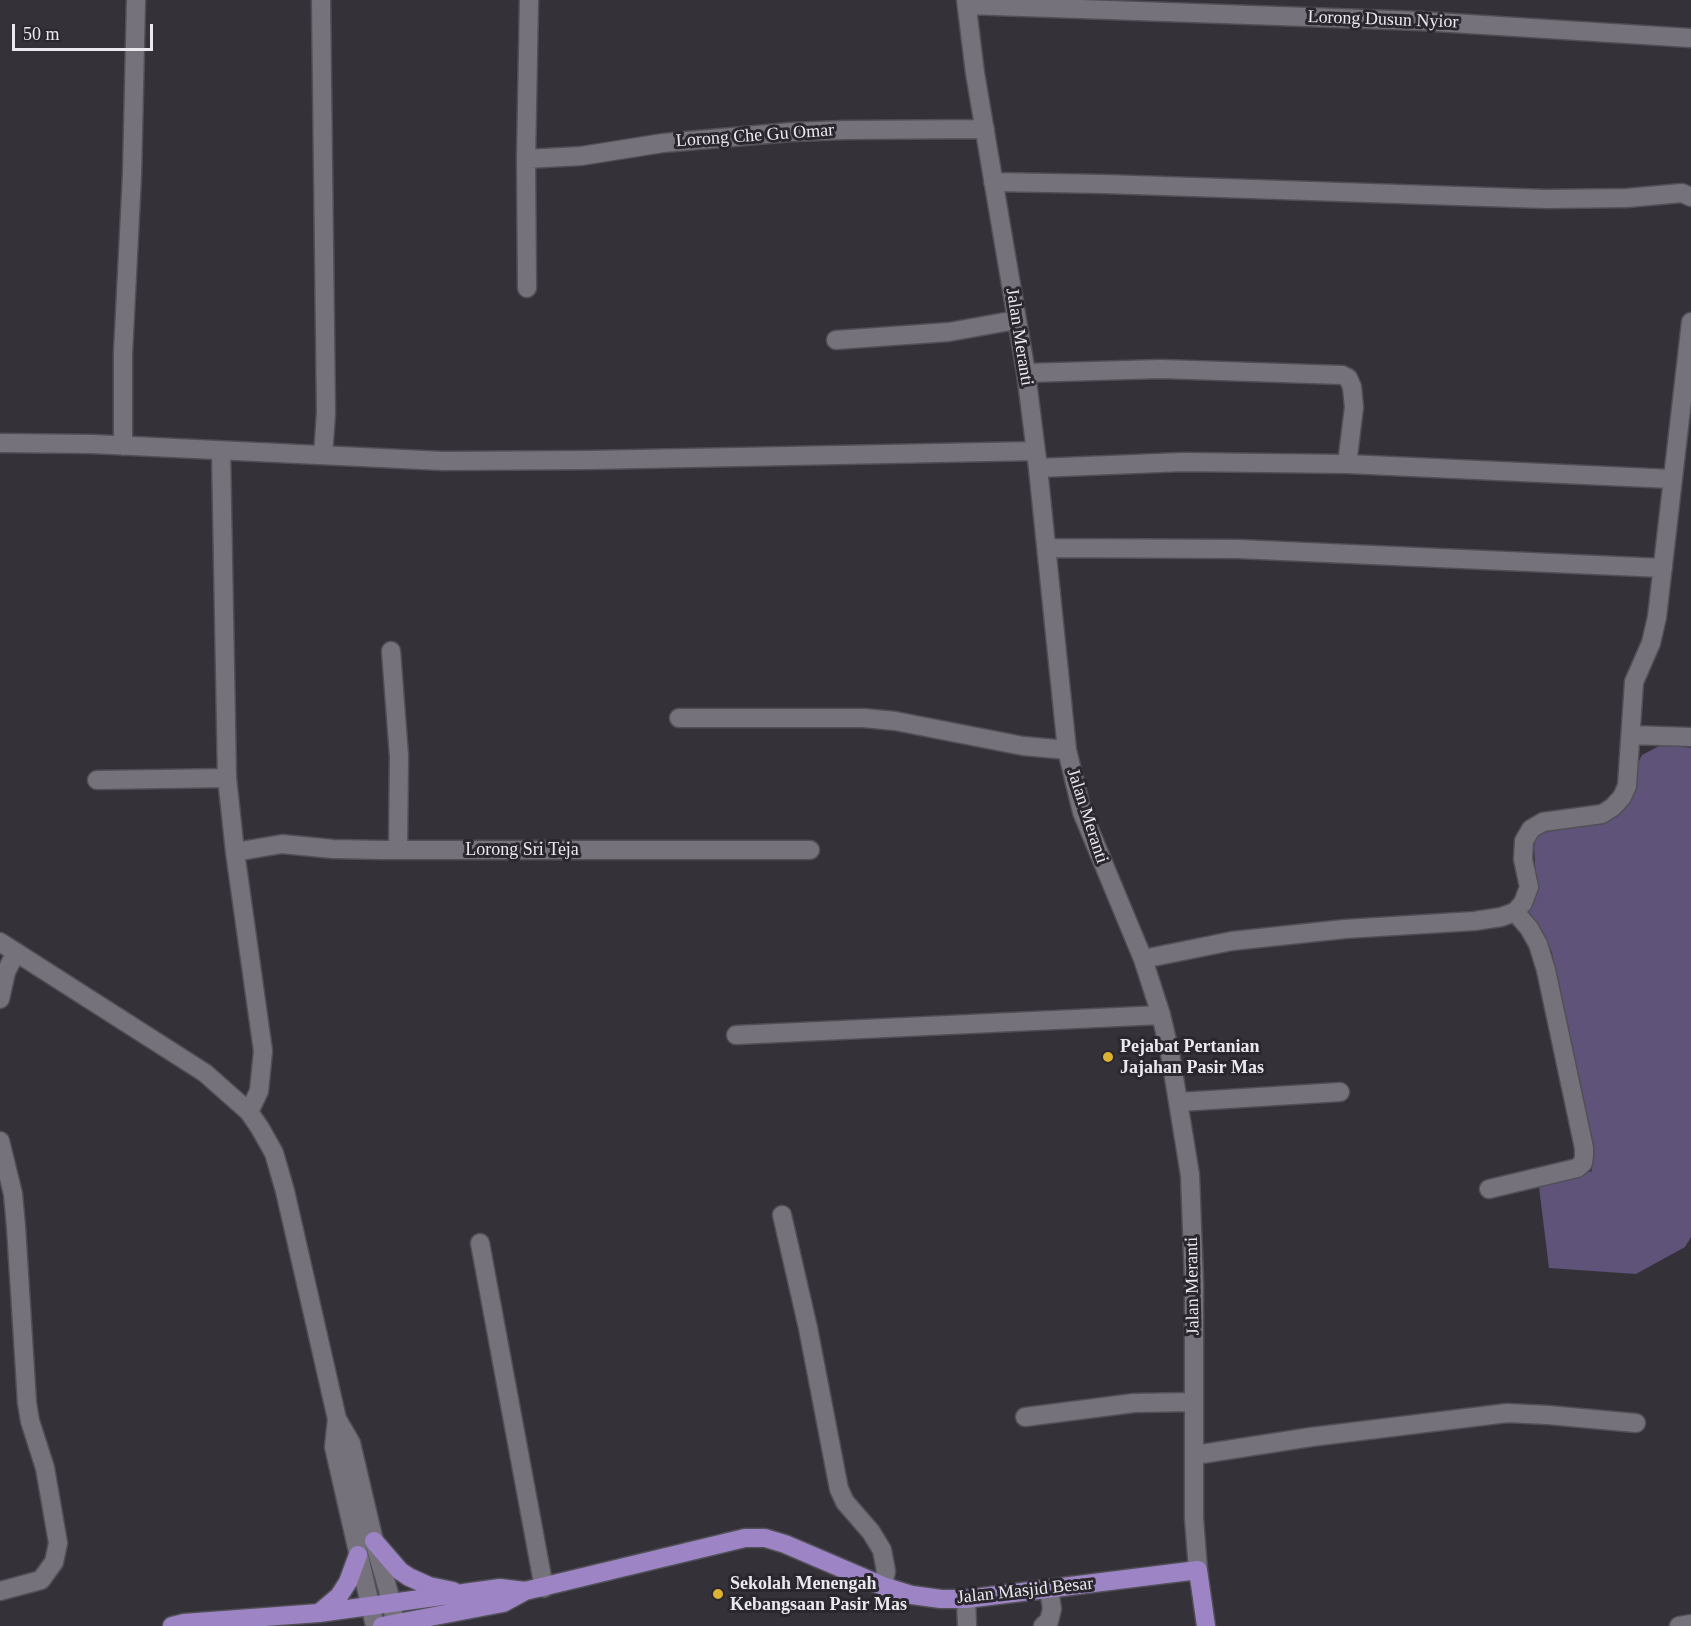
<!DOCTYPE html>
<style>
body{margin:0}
#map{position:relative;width:1691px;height:1626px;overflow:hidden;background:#343139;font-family:"Times New Roman",serif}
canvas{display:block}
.scale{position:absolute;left:12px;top:24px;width:141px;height:27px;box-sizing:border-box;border:3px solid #eae9ee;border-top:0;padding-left:8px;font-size:18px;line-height:21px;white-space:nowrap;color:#eae9ee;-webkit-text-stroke:4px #2a272f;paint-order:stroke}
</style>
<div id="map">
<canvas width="1691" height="1626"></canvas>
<div class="scale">50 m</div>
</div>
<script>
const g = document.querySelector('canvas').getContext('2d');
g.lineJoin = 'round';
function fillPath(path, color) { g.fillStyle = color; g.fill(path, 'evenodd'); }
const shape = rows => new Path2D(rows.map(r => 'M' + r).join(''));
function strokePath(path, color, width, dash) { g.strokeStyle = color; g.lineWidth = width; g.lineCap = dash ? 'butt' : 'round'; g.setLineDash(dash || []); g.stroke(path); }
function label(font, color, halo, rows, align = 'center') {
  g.font = font + ' "Times New Roman",serif'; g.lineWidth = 6; g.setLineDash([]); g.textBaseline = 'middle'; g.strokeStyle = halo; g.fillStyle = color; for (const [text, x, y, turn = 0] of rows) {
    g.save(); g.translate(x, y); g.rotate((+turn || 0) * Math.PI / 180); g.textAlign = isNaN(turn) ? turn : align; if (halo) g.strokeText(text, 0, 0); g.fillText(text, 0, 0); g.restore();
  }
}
const green = shape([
 [1663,744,1691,748,1691,1237,1685,1247,1636,1274,1549,1268,1539,1187,1592,1171,1552,952,1526,912,1531,908,1536,881,1534,846,1537,834,1551,827,1615,818,1622,810,1634,771,1642,755]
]);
const minor = shape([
 [321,0,326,413,323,455],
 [966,0,975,73,1026,373,1038,468,1067,750,1082,812,1143,959,1161,1015,1170,1053,1190,1175,1194,1282,1194,1518,1198,1570],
 [967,5,1420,21,1691,38],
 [526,159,581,156,663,143,791,132,845,130,985,129],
 [993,182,1104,184,1546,199,1627,198,1682,193,1691,197],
 [527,288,526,159,529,0],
 [836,340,949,332,1016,320],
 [1026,373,1161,369,1342,375,1348,378,1352,387,1354,407,1347,464],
 [0,443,92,444,443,461,590,460,1036,451],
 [123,446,123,353,132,175,136,0],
 [221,451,227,778,235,852,263,1051,259,1091,249,1112],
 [1038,468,1183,462,1347,464,1672,479],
 [1047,548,1238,549,1663,568],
 [391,651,399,756,398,850],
 [679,718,864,718,895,721,1023,746,1067,750],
 [1631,735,1691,737],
 [97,780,227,778],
 [235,852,282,844,333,849,383,850,810,850],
 [0,942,205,1073,249,1112,260,1128,274,1153,285,1191,337,1419,334,1447,375,1626],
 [1143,959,1232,941,1345,929,1475,921,1501,917,1515,912,1523,903,1529,887,1523,859,1524,841,1531,829,1543,822,1602,814,1613,807,1622,797,1627,786,1634,682,1651,643,1657,617,1691,322],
 [0,999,6,972,16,952],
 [736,1035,1161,1015],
 [1179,1102,1340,1092],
 [0,1141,13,1194,16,1227,27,1403,30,1421,45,1468,58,1543,54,1562,41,1580,0,1591],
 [1489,1189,1577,1168,1583,1163,1584,1156,1584,1148,1546,970,1538,944,1529,928,1515,912],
 [782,1215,808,1328,839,1489,845,1502,871,1532,882,1550,886,1571,883,1586],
 [480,1243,544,1588],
 [1025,1417,1134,1403,1193,1402],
 [337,1419,351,1443,374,1541,392,1604,395,1626],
 [1195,1455,1311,1437,1507,1413,1548,1415,1636,1423],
 [966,1599,967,1626],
 [1043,1626,1049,1621,1052,1609,1049,1589],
 [1679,1626,1691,1624]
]);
const major = shape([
 [374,1541,400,1571,409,1577,429,1586,453,1591],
 [319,1613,339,1596,348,1582,358,1555],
 [172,1626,184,1623,319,1613,500,1588,525,1591],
 [382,1626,503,1603,525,1591,745,1538,765,1538,785,1544,883,1586,912,1595,941,1599,966,1599,1198,1570,1206,1626]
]);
const markers = [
 [1108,1057,6,"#dbb233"],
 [718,1594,6,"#dbb233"]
];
const streetNames = [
 ["Lorong Dusun Nyior",1383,20,2],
 ["Lorong Che Gu Omar",755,136,-4],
 ["Jalan Meranti",1019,337,81],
 ["Jalan Meranti",1087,816,72],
 ["Lorong Sri Teja",522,850],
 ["Jalan Meranti",1193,1286,-91],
 ["Jalan Masjid Besar",1025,1591,-6]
];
const poiNames = [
 ["Pejabat Pertanian",1120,1047],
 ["Jajahan Pasir Mas",1120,1068],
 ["Sekolah Menengah",730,1584],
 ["Kebangsaan Pasir Mas",730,1605]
];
fillPath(green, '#60537a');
strokePath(minor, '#514f56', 21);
strokePath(major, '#514f56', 21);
strokePath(minor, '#75727b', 18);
strokePath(major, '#9d85c5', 18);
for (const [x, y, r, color] of markers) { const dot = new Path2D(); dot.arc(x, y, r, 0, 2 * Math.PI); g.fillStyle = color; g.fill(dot); strokePath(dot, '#2a272f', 2); }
label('18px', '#eae9ee', '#2a272f', streetNames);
label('bold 18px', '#eae9ee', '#2a272f', poiNames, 'left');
</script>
